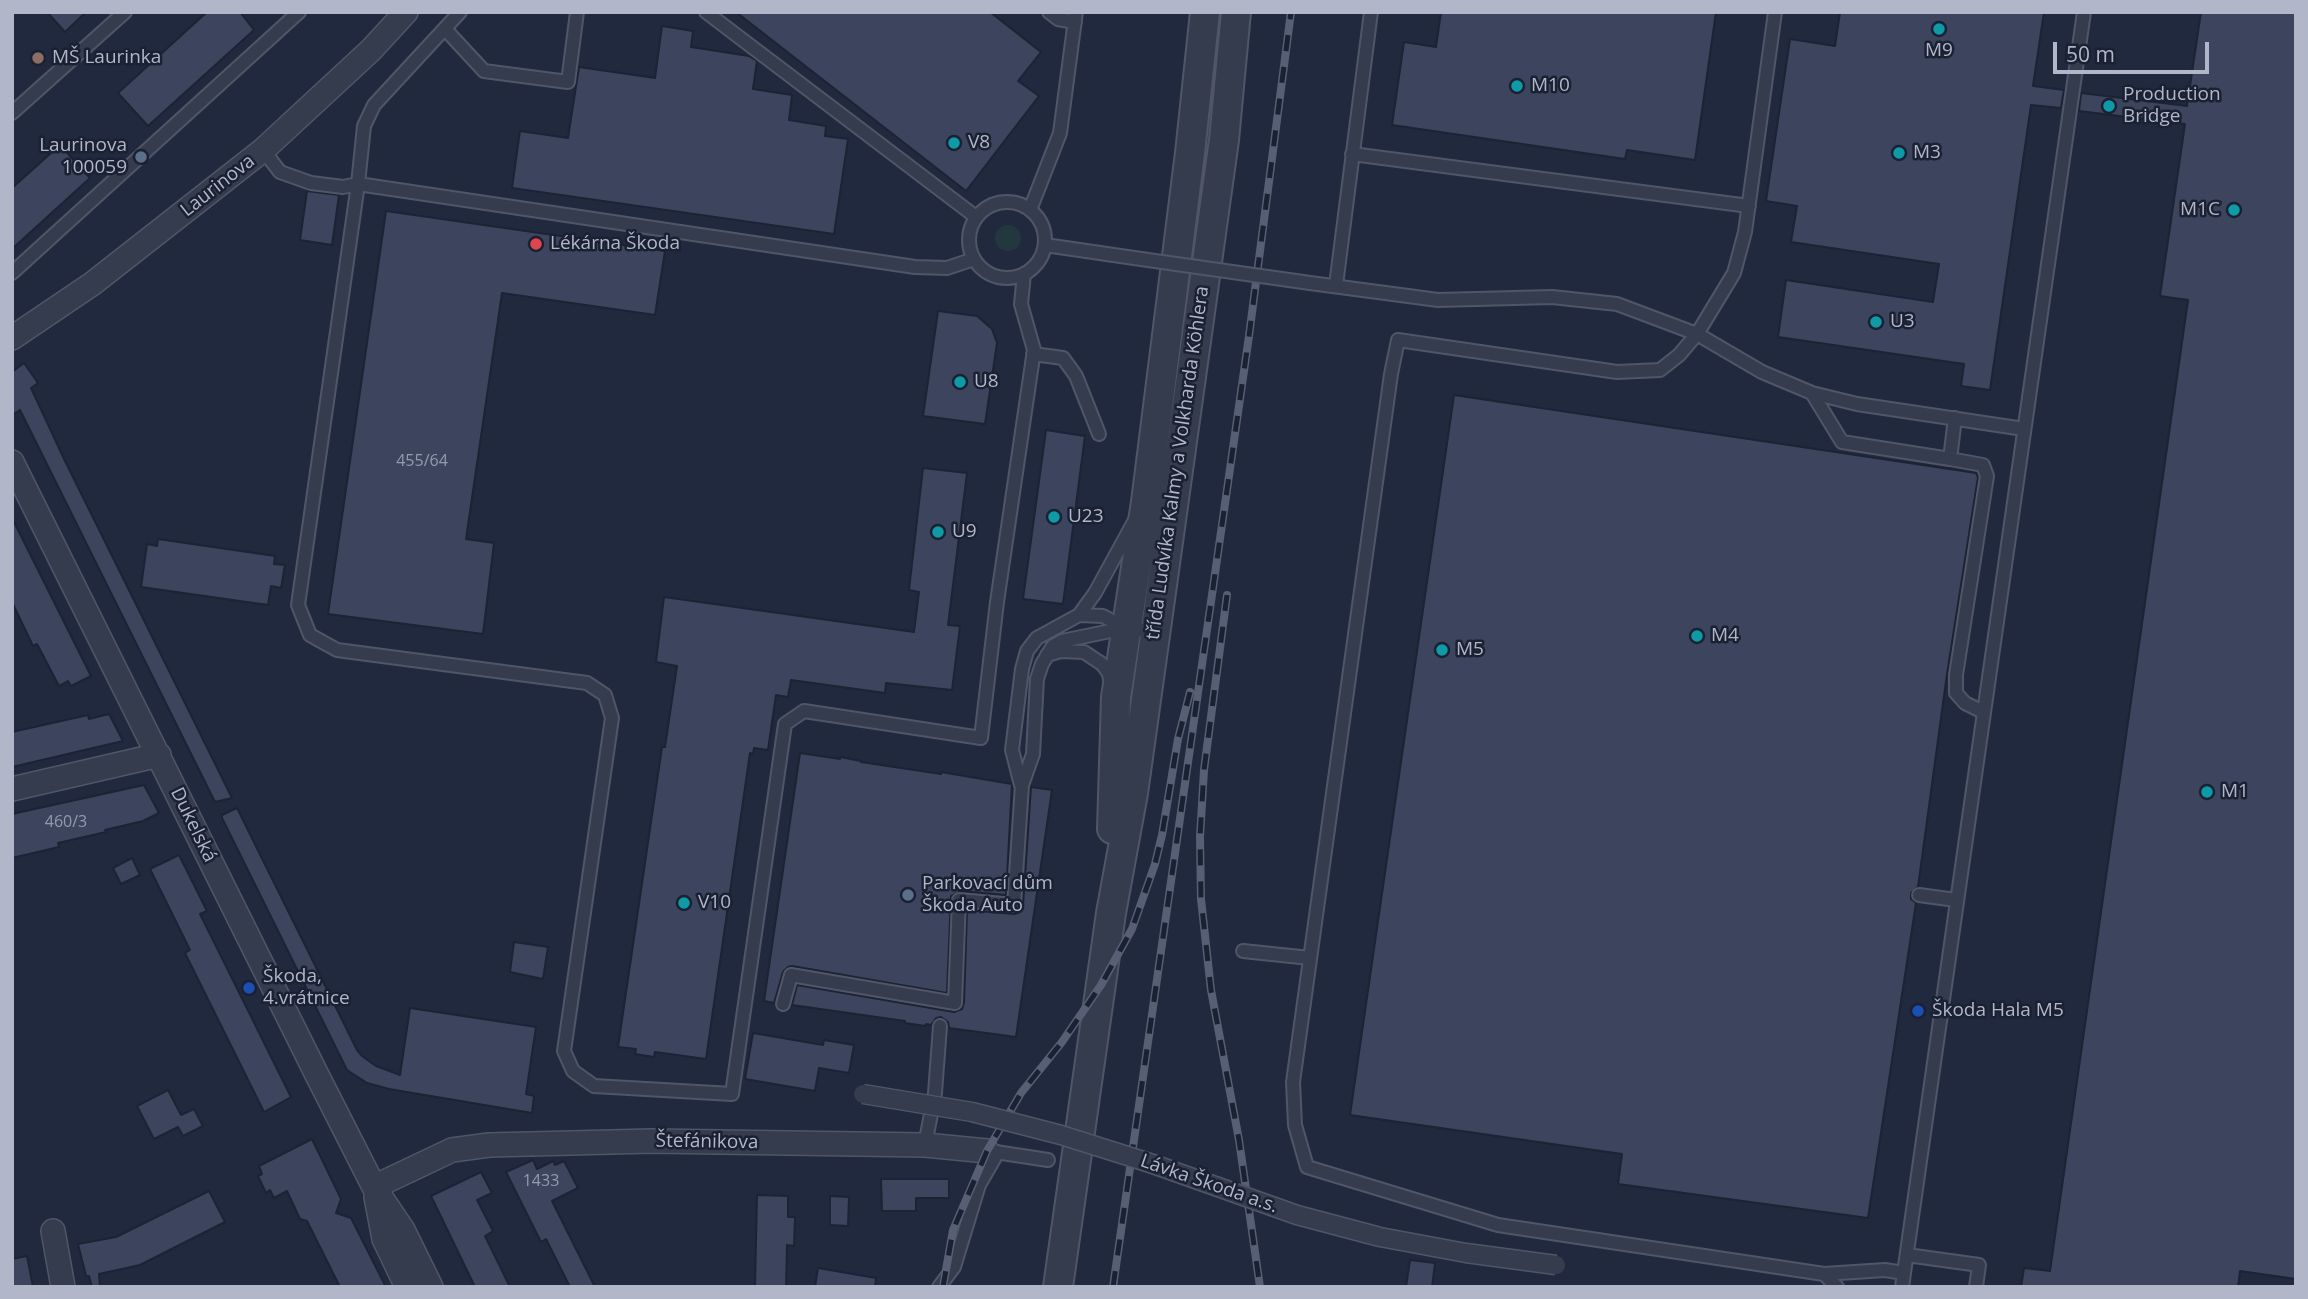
<!DOCTYPE html>
<meta charset="utf-8">
<style>
body{margin:0}
#map{position:relative;width:2308px;height:1299px;overflow:hidden;background:#21293e;font-family:"Open Sans",sans-serif}
canvas{display:block}
.frame{position:absolute;inset:0;border:14px solid #b1b6c9;pointer-events:none}
.scale{position:absolute;left:2053px;top:42px;width:156px;height:32px;box-sizing:border-box;border:4px solid #b1b6c9;border-top:0;padding-left:9px;font-size:21px;line-height:24px;white-space:nowrap;color:#b1b6c9;-webkit-text-stroke:5px #1a2132;paint-order:stroke}
</style>
<div id="map">
<canvas width="2308" height="1299"></canvas>
<div class="frame"></div>
<div class="scale">50 m</div>
</div>
<script>
const g = document.querySelector('canvas').getContext('2d');
g.lineJoin = 'round';
function fillPath(path, color) { g.fillStyle = color; g.fill(path, 'evenodd'); }
const shape = rows => new Path2D(rows.map(r => 'M' + r).join(''));
function strokePath(path, color, width, dash) { g.strokeStyle = color; g.lineWidth = width; g.lineCap = dash ? 'butt' : 'round'; g.setLineDash(dash || []); g.stroke(path); }
function label(font, color, halo, rows, align = 'center') {
  g.font = font + ' "Open Sans",sans-serif'; g.lineWidth = 5; g.setLineDash([]); g.textBaseline = 'middle'; g.strokeStyle = halo; g.fillStyle = color; for (const [text, x, y, turn = 0] of rows) {
    g.save(); g.translate(x, y); g.rotate((+turn || 0) * Math.PI / 180); g.textAlign = isNaN(turn) ? turn : align; if (halo) g.strokeText(text, 0, 0); g.fillText(text, 0, 0); g.restore();
  }
}
const green = shape([
 [1217,12,1225,12,1217,102,1145,607,1143,611],
 '995 238a13 13 0 1 1 26 0a13 13 0 1 1-26 0Z'
]);
const building = shape([
 [47,12,86,12,65,32,47,12],
 [207,12,240,12,254,30,148,126,118,93,207,12],
 [736,12,990,12,1041,52,1018,81,1039,96,966,191,736,12],
 [1441,12,1716,12,1695,160,1627,150,1625,159,1392,125,1404,42,1436,47,1441,12],
 [1840,12,2044,12,2033,86,2064,90,2061,108,2031,105,1990,390,1961,386,1964,364,1778,337,1786,280,1933,302,1939,264,1791,242,1797,206,1766,201,1790,39,1835,46,1840,12],
 [2201,12,2296,12,2296,1279,2240,1271,2238,1287,2021,1287,2024,1268,2050,1271,2188,300,2160,296,2185,124,2079,111,2081,93,2187,106,2201,12],
 [662,26,693,31,691,47,749,56,757,61,753,89,792,95,789,120,826,126,825,136,848,139,834,234,512,188,520,131,568,138,579,67,655,78,662,26],
 [60,145,90,178,12,249,12,188,60,145],
 [307,191,339,195,332,245,300,240,307,191],
 [386,211,665,251,655,315,502,293,466,539,494,543,483,634,328,614,386,211],
 [938,311,977,316,992,329,997,343,985,424,923,416,938,311],
 [24,363,38,383,31,388,65,461,232,798,215,802,20,410,12,415,12,372,24,363],
 [1454,395,1976,473,1978,477,1947,674,1918,887,1911,893,1911,899,1916,903,1868,1218,1618,1184,1622,1154,1350,1115,1454,395],
 [1046,430,1085,436,1063,604,1023,599,1046,430],
 [923,468,967,473,948,625,960,626,952,690,886,683,885,693,791,680,788,697,776,695,768,750,754,748,753,754,750,753,706,1059,655,1052,654,1057,635,1054,636,1049,618,1047,662,747,665,747,677,666,656,662,664,597,914,632,919,592,909,590,923,468],
 [12,518,91,676,71,686,68,681,59,686,37,644,33,646,12,602,12,518],
 [158,539,275,556,274,564,285,565,281,588,271,586,268,605,141,587,147,544,157,546,158,539],
 [109,714,123,741,12,767,12,732,88,715,89,719,109,714],
 [800,753,840,759,840,757,861,761,861,762,941,774,941,772,1012,784,1006,895,960,891,951,896,947,993,792,966,788,967,783,972,774,1003,764,1001,800,753],
 [144,785,159,813,143,821,105,830,106,832,58,843,59,847,12,858,12,814,144,785],
 [1031,787,1052,790,1016,1037,949,1028,948,1022,941,1017,936,1018,931,1025,926,1024,925,1026,905,1023,905,1021,792,1005,797,985,954,1012,962,1009,964,1003,967,910,1014,914,1018,913,1023,906,1031,787],
 [237,808,357,1050,362,1056,376,1066,400,1075,410,1008,536,1027,526,1094,534,1096,532,1113,389,1089,367,1083,347,1070,222,818,222,815,237,808],
 [179,855,207,911,200,914,291,1097,264,1112,185,953,190,950,150,869,179,855],
 [132,858,140,875,121,884,113,868,132,858],
 [514,942,548,947,543,979,510,972,514,942],
 [753,1033,823,1045,824,1040,854,1045,849,1073,819,1068,815,1091,745,1079,753,1033],
 [168,1090,181,1115,194,1109,203,1126,183,1136,178,1127,154,1139,137,1106,168,1090],
 [312,1139,341,1199,336,1213,351,1218,386,1287,340,1287,307,1221,300,1219,287,1191,274,1198,270,1190,266,1193,258,1176,262,1174,259,1166,312,1139],
 [533,1160,537,1169,553,1161,555,1165,564,1161,578,1188,552,1201,595,1287,570,1287,546,1239,541,1242,506,1172,533,1160],
 [481,1172,492,1193,477,1200,493,1231,485,1236,510,1287,475,1287,431,1196,481,1172],
 [881,1179,949,1179,949,1198,916,1198,916,1211,882,1211,881,1179],
 [209,1191,225,1222,140,1265,99,1274,100,1287,92,1287,89,1276,86,1276,78,1244,116,1237,209,1191],
 [757,1195,788,1196,788,1217,795,1217,794,1246,787,1245,786,1287,755,1287,757,1195],
 [830,1196,849,1197,848,1226,830,1225,830,1196],
 [27,1256,33,1287,12,1287,12,1259,27,1256],
 [1410,1260,1435,1263,1432,1287,1406,1287,1410,1260],
 [818,1268,876,1278,875,1287,815,1287,818,1268]
]);
const service = shape([
 [460,12,374,105,364,126,358,184,915,267,947,268,974,259],
 [706,12,976,217],
 [1049,12,1058,19,1075,22],
 [1775,12,1745,232,1734,273,1697,334,1679,355,1660,370,1617,372,1398,340,1391,374,1293,1082,1295,1125,1307,1167,1498,1225,1824,1274,1885,1270,1904,1273],
 [445,29,484,71,568,82,577,12],
 [12,113,125,12],
 [263,150,280,172,311,183,343,187,358,184,298,605,310,635,337,650,587,683,605,695,612,718,564,1051,573,1071,594,1086,732,1094,785,724,804,711,981,738,997,602,1034,350,1021,304,1024,274],
 [1352,154,1749,206],
 '969 240a38 38 0 1 1 76 0a38 38 0 1 1-76 0Z',
 [1030,210,1060,133,1076,12],
 [1045,245,1141,259],
 [12,273,299,12],
 [1310,283,1438,300,1552,297,1617,304,1697,334,1762,372,1812,393,1857,404,2024,429],
 [1336,285,1371,12],
 [1033,354,1063,358,1076,376,1099,434],
 [1812,393,1842,442,1950,459],
 [1955,418,1950,459,1983,465,1987,476,1956,675,1956,693,1965,703,1983,712],
 [1079,615,1103,616,1125,628,1155,632],
 [1047,655,1061,651,1084,652,1102,664,1108,672,1112,685],
 [1021,785,1012,750,1022,669,1027,651,1037,638,1079,615,1095,593,1135,520],
 [1919,895,1956,900],
 [1243,951,1310,958],
 [783,1004,791,975,955,1003,959,900,1014,905,1022,785,1033,754,1037,679,1042,664,1053,646,1062,641,1125,628],
 [925,1145,935,1093,940,1026],
 [989,1151,1048,1160],
 [1907,1255,1979,1265,1976,1287],
 [1824,1274,1837,1287],
 [939,1287,954,1267,979,1185,998,1152],
 [1902,1287,2084,12]
]);
const minor = shape([
 [12,338,92,284,263,150,371,50,406,12],
 [12,462,317,1075,374,1187,403,1230,431,1287],
 [12,789,159,755],
 [374,1187,452,1150,489,1145,652,1141,925,1145,987,1151],
 [376,1197,384,1239,407,1287],
 [53,1231,63,1287]
]);
const tertiary = shape([
 [1112,829,1116,697,1146,502,1190,153,1205,12],
 [1058,1287,1111,913,1133,793,1224,140,1236,12]
]);
const rail = shape([
 [1227,595,1204,770,1200,837,1201,899,1211,990,1239,1140,1260,1287],
 [943,1287,953,1230,987,1151,1021,1093,1062,1042,1101,985,1132,929,1155,864,1162,835,1178,739,1190,692],
 [1113,1287,1249,336,1291,12]
]);
const serviceBridge = shape([
 [1141,259,1310,283]
]);
const pedestrianBridge = shape([
 [863,1094,972,1112,1061,1135,1153,1164,1297,1215,1380,1237,1466,1253,1556,1265]
]);
const markers = [
 [1939,29,7,"#0f9aa8"],
 [38,58,7,"#8d6e63"],
 [1517,86,7,"#0f9aa8"],
 [2109,106,7,"#0f9aa8"],
 [954,143,7,"#0f9aa8"],
 [1899,153,7,"#0f9aa8"],
 [141,157,7,"#5c6f8a"],
 [2234,210,7,"#0f9aa8"],
 [536,244,7,"#e0444e"],
 [1876,322,7,"#0f9aa8"],
 [960,382,7,"#0f9aa8"],
 [1054,517,7,"#0f9aa8"],
 [938,532,7,"#0f9aa8"],
 [1697,636,7,"#0f9aa8"],
 [1442,650,7,"#0f9aa8"],
 [2207,792,7,"#0f9aa8"],
 [908,895,7,"#5c6f8a"],
 [684,903,7,"#0f9aa8"],
 [249,988,7,"#1a4fb4"],
 [1918,1011,7,"#1a4fb4"]
];
const numberNames = [
 ["455/64",422,461],
 ["460/3",66,822],
 ["1433",541,1181]
];
const poiNames = [
 ["M9",1939,51,"center"],
 ["MŠ Laurinka",52,58],
 ["M10",1531,86],
 ["Production",2123,95],
 ["Bridge",2123,117],
 ["V8",968,143],
 ["Laurinova",127,146,"right"],
 ["100059",127,168,"right"],
 ["M3",1913,153],
 ["M1C",2220,210,"right"],
 ["Lékárna Škoda",550,244],
 ["U3",1890,322],
 ["U8",974,382],
 ["U23",1068,517],
 ["U9",952,532],
 ["M4",1711,636],
 ["M5",1456,650],
 ["M1",2221,792],
 ["Parkovací dům",922,884],
 ["Škoda Auto",922,906],
 ["V10",698,903],
 ["Škoda,",263,977],
 ["4.vrátnice",263,999],
 ["Škoda Hala M5",1932,1011]
];
const streetNames = [
 ["Laurinova",218,186,-38],
 ["třída Ludvíka Kalmy a Volkharda Köhlera",1178,463,-82],
 ["Dukelská",193,825,64],
 ["Štefánikova",707,1142,1],
 ["Lávka Škoda a.s.",1209,1184,19]
];
fillPath(green, '#23373f');
fillPath(building, '#3d455e');
strokePath(building, '#1c2334', 2);
strokePath(service, '#505668', 16);
strokePath(minor, '#505668', 26);
strokePath(tertiary, '#505668', 32);
strokePath(service, '#353c4e', 12);
strokePath(minor, '#353c4e', 23);
strokePath(tertiary, '#353c4e', 28);
strokePath(rail, '#575f75', 8);
strokePath(rail, '#1a2132', 5, [16]);
strokePath(serviceBridge, '#505668', 16, []);
strokePath(pedestrianBridge, '#505668', 21, []);
strokePath(serviceBridge, '#353c4e', 12);
strokePath(pedestrianBridge, '#353c4e', 18);
for (const [x, y, r, color] of markers) { const dot = new Path2D(); dot.arc(x, y, r, 0, 2 * Math.PI); g.fillStyle = color; g.fill(dot); strokePath(dot, '#1a2132', 2.5); }
label('16px', '#949aae', null, numberNames);
label('19px', '#b1b6c9', '#1a2132', poiNames, 'left');
label('19px', '#b1b6c9', '#1a2132', streetNames);
</script>
